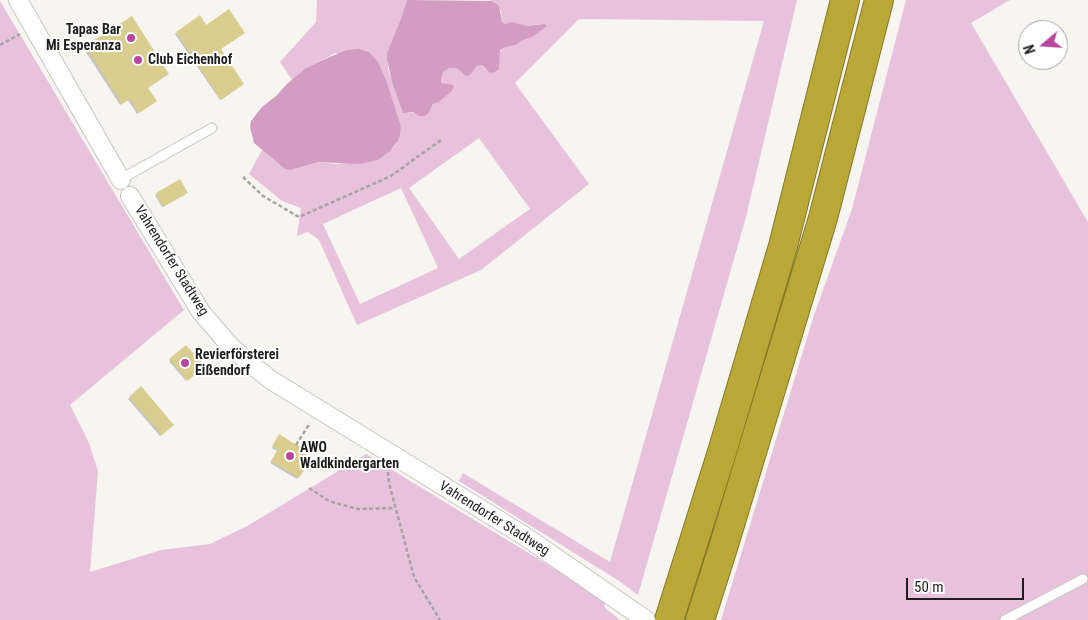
<!DOCTYPE html>
<meta charset="utf-8">
<style>
body{margin:0}
#map{position:relative;width:1088px;height:620px;overflow:hidden;background:#f6f5f0;font-family:"Roboto Condensed",sans-serif}
canvas{display:block}
.north{position:absolute;left:1018px;top:20px;width:50px;height:50px;box-sizing:border-box;background:#fff;border:1px solid #a5a5a5;border-radius:50%;rotate:252deg;font-size:14px;font-weight:700;line-height:20px;text-align:center;color:#1f1e1d}
.north::after{content:'';display:block;margin:auto;width:18px;height:22px;background:#b8459e;clip-path:polygon(50% 0,100% 100%,50% 72%,0 100%)}
.scale{position:absolute;left:906px;top:578px;width:118px;height:22px;box-sizing:border-box;border:2px solid #1f1e1d;border-top:0;padding-left:6px;font-size:15px;line-height:18px;white-space:nowrap;color:#1f1e1d;-webkit-text-stroke:4px #fff;paint-order:stroke}
</style>
<div id="map">
<canvas width="1088" height="620"></canvas>
<div class="north">N</div>
<div class="scale">50 m</div>
</div>
<script>
const g = document.querySelector('canvas').getContext('2d');
g.lineJoin = 'round';
function fillPath(path, color) { g.fillStyle = color; g.fill(path, 'evenodd'); }
const shape = rows => new Path2D(rows.map(r => 'M' + r).join(''));
function strokePath(path, color, width, dash) { g.strokeStyle = color; g.lineWidth = width; g.lineCap = dash ? 'butt' : 'round'; g.setLineDash(dash || []); g.stroke(path); }
function label(font, color, halo, rows, align = 'center') {
  g.font = font + ' "Roboto Condensed",sans-serif'; g.lineWidth = 4; g.setLineDash([]); g.textBaseline = 'middle'; g.strokeStyle = halo; g.fillStyle = color; for (const [text, x, y, turn = 0] of rows) {
    g.save(); g.translate(x, y); g.rotate((+turn || 0) * Math.PI / 180); g.textAlign = isNaN(turn) ? turn : align; if (halo) g.strokeText(text, 0, 0); g.fillText(text, 0, 0); g.restore();
  }
}
const green = shape([
 [317,0,407,0,400,21,387,53,388,69,403,112,428,114,433,104,439,102,452,91,454,86,451,84,441,83,441,78,444,71,450,68,457,68,470,75,477,66,482,65,486,70,498,57,500,51,505,46,516,45,521,41,532,37,541,24,527,26,505,24,502,22,501,11,492,1,487,0,797,0,746,217,638,595,619,581,459,481,463,473,610,562,764,21,579,19,515,83,589,184,481,270,357,325,319,240,308,232,297,236,301,208,282,201,249,174,262,150,285,169,290,170,319,162,336,164,378,160,395,146,400,136,401,127,336,53,306,68,292,80,280,62,316,22],
 [479,138,530,209,459,259,409,188],
 [401,188,438,268,360,304,323,224],
 [906,0,1010,0,971,23,1088,222,1088,620,721,620,814,315,852,209],
 [0,1,184,310,70,405,89,443,98,471,90,572,161,550,210,544,249,525,366,454,604,599,605,608,620,620,0,620]
]);
const water = shape([
 [407,0,492,1,499,6,502,22,505,24,512,22,527,26,545,24,547,26,532,37,521,41,516,45,505,47,500,50,499,69,495,72,490,73,482,65,477,66,470,75,466,76,457,68,450,68,444,71,441,78,441,83,451,84,454,86,452,91,439,102,433,104,428,114,424,116,419,116,413,112,403,113,393,85,387,60,387,53,400,21],
 [359,49,369,52,378,62,386,80,401,127,400,136,398,141,389,152,378,160,359,164,319,162,290,170,285,169,254,143,250,127,251,121,262,107,276,96,288,83,306,68,325,59,347,50]
]);
const shadow = shape([
 [131,18,147,88,154,103,137,114,128,100,120,105,84,49],
 [176,33,241,86,220,100,175,34],
 [180,181,185,194,162,207,155,195],
 [186,346,203,366,186,381,169,361],
 [141,388,173,425,160,436,128,399],
 [278,437,298,477,297,479,270,463,277,451,272,448]
]);
const building = shape([
 [229,9,245,33,221,49,244,84,221,100,176,32,200,15,206,25],
 [132,16,169,74,148,88,157,101,139,113,130,99,122,104,85,46],
 [180,179,188,193,163,207,156,193],
 [186,345,204,366,188,381,169,359],
 [141,386,174,425,162,435,129,397],
 [279,434,308,452,301,464,306,467,299,478,271,461,278,450,272,446]
]);
const path = shape([
 [0,45,20,34],
 [243,177,263,196,299,217,391,176,441,140],
 [296,445,310,423],
 [388,472,389,483,414,577,440,620],
 [309,488,329,501,357,509,395,508]
]);
const service = shape([
 [121,179,212,128],
 [1005,620,1083,579]
]);
const minor = shape([
 [18,0,121,180],
 [130,196,201,312,232,348,251,364,271,380,523,535,646,620]
]);
const motorway = shape([
 [669,620,722,452,783,246,845,0],
 [700,620,722,551,823,218,879,0]
]);
const markers = [
 [131,38,5,"#b8459e"],
 [138,60,5,"#b8459e"],
 [185,363,5,"#b8459e"],
 [290,456,5,"#b8459e"]
];
const poiNames = [
 ["Tapas Bar",121,30,"right"],
 ["Mi Esperanza",121,46,"right"],
 ["Club Eichenhof",148,60],
 ["Revierförsterei",195,355],
 ["Eißendorf",195,371],
 ["AWO",300,448],
 ["Waldkindergarten",300,464]
];
const streetNames = [
 ["Vahrendorfer Stadtweg",171,261,58],
 ["Vahrendorfer Stadtweg",494,519,32]
];
fillPath(green, '#e8c2dc');
fillPath(water, '#d39cc2');
fillPath(shadow, '#0003');
fillPath(building, '#d9ce8f');
strokePath(service, '#c6c5c0', 11);
strokePath(minor, '#c6c5c0', 20);
strokePath(motorway, '#84782d', 30);
strokePath(path, '#a5a4a1', 2.5, [4, 2.5]);
strokePath(service, '#fff', 9);
strokePath(minor, '#fff', 18);
strokePath(motorway, '#baa836', 28);
for (const [x, y, r, color] of markers) { const dot = new Path2D(); dot.arc(x, y, r, 0, 2 * Math.PI); g.fillStyle = color; g.fill(dot); strokePath(dot, '#fff', 2); }
label('bold 14px', '#1f1e1d', '#fff', poiNames, 'left');
label('14px', '#1f1e1d', '#fff', streetNames);
</script>
